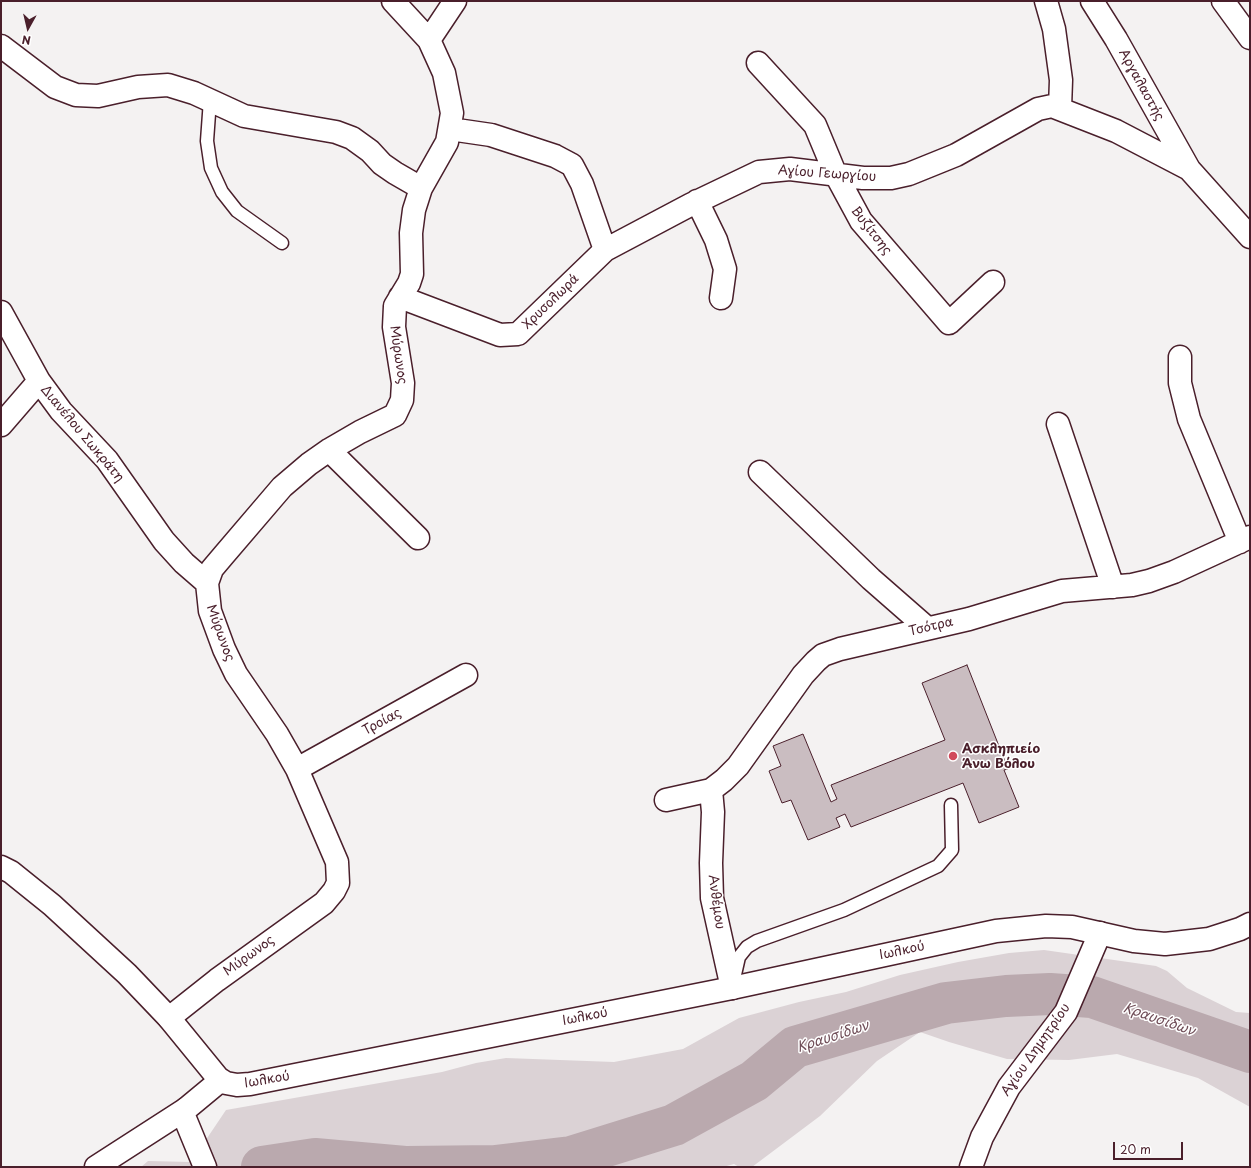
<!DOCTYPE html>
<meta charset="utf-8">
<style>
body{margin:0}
#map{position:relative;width:1251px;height:1168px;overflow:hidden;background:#f4f2f2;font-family:"Playpen Sans",sans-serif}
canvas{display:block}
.frame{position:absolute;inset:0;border:2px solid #4a1f2b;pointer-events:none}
.north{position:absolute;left:8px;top:8px;width:40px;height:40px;-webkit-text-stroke:3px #fff;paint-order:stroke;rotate:188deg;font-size:11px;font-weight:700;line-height:16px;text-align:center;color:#4a1f2b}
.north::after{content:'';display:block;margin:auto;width:14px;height:18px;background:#4a1f2b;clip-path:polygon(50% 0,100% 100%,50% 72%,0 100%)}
.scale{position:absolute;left:1113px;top:1142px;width:70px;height:18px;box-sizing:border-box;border:2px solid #4a1f2b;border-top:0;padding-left:5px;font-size:12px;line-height:14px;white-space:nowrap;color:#4a1f2b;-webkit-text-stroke:3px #fff;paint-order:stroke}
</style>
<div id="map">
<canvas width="1251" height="1168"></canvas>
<div class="frame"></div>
<div class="north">N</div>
<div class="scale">20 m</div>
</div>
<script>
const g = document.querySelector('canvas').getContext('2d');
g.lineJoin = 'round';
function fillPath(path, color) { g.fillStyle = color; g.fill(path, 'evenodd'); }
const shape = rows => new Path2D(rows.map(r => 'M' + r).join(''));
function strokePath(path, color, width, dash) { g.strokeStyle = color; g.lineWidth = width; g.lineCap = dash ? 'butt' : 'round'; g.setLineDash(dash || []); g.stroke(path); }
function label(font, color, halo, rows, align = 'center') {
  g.font = font + ' "Playpen Sans",sans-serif'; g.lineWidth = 3; g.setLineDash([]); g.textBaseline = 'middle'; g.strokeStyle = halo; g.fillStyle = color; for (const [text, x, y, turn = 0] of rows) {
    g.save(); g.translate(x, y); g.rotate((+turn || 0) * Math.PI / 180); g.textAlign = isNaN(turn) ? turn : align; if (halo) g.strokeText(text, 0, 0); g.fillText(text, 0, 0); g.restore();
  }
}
const green = shape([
 [1044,950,1156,966,1167,971,1187,988,1236,1012,1250,1013,1250,1107,1198,1078,1117,1054,1069,1060,1007,1059,949,1042,920,1032,877,1061,820,1116,752,1167,739,1167,734,1164,723,1167,141,1167,148,1161,191,1162,226,1110,442,1072,476,1063,506,1058,614,1062,683,1049,739,1018,799,1002,846,992,900,975,958,962,1009,953]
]);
const river = shape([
 [262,1167,315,1159,405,1167],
 [407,1167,495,1166,571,1157,674,1125,754,1081,795,1047,946,1003,1006,996,1050,994,1092,997,1250,1052]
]);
const building = shape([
 [967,665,1008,769,1004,770,1019,807,979,823,963,783,851,827,845,814,836,818,840,827,808,840,791,800,782,803,769,771,781,766,773,746,803,734,831,802,837,799,831,785,945,740,922,683,967,665]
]);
const lane = shape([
 [210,100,207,141,211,168,222,192,237,211,282,243],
 [734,979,739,957,747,947,757,941,844,910,938,866,952,850,951,805]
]);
const street = shape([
 [1046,1,1054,29,1061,80,1060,108],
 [1092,1,1116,39,1189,169],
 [1223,1,1250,38],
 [429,40,455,1],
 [1,46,55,87,76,95,98,96,138,87,168,85,194,93,244,116,336,132,352,138,370,151,382,164,395,173,421,188],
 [758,63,815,125,835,173,861,221,949,323,993,282],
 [450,129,491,135,555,156,572,165,582,184,605,250,690,205,759,172,790,169,863,178,891,178,909,174,956,155,1038,109,1052,106,1116,131,1189,169,1250,237],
 [697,201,716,240,725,269,721,298],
 [400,297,500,335,518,334,605,250],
 [1,312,39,381,61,411,107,460,164,541,184,563,207,583],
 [1180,357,1180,383,1189,419,1240,542],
 [1058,424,1113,587],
 [1,425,39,381],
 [329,450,418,538],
 [760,472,871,579,927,628],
 [297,769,466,675],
 [711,790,713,812,711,863,712,898,732,988],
 [666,800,711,790,724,780,738,766,803,675,816,661,823,655,840,649,969,619,1062,591,1132,585,1149,581,1174,572,1250,537],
 [169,1018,217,980,324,903,334,891,338,883,337,862,297,769,277,734,236,674,224,649,210,611,207,583,212,569,223,556,282,487,309,464,329,450,360,432,395,415,402,400,403,383,394,327,395,306,409,283,412,274,411,233,414,210,421,188,447,142,452,113,444,73,429,40,393,1],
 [96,1167,186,1109],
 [971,1167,982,1137,1009,1087,1066,1012,1100,933]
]);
const secondary = shape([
 [1,867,11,872,52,905,127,974,169,1018,218,1078,226,1083,237,1085,250,1084,732,988,996,931,1046,926,1072,927,1134,941,1165,944,1209,939,1240,929,1250,924],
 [205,1167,184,1116,186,1109,221,1080]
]);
const markers = [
 [953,756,5,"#d1495b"]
];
const streetNames = [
 ["Αργαλαστής",1141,85,61],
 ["Αγίου Γεωργίου",827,174,4],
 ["Βυζίτσης",871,231,52],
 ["Χρυσολωρά",551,302,-44],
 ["Μύρωνος",398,355,82],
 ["Διανέλου Σωκράτη",82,434,50],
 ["Τσότρα",931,627,-13],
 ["Μύρωνος",220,633,70],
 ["Τροίας",382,722,-29],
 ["Ανθέμου",716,902,82],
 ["Ιωλκού",902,951,-12],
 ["Μύρωνος",249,956,-36],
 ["Ιωλκού",585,1017,-11],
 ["Αγίου Δημητρίου",1036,1050,-55],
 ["Ιωλκού",267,1080,-10]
];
const poiNames = [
 ["Ασκληπιείο",962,749],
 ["Άνω Βόλου",962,764]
];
const waterNames = [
 ["Κραυσίδων",1159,1020,19],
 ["Κραυσίδων",833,1037,-18]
];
fillPath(green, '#dbd2d5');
strokePath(river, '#baa9ae', 42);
fillPath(building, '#cabdc1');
strokePath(building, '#4a1f2b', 1);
strokePath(lane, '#4a1f2b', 15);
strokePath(street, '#4a1f2b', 25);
strokePath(secondary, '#4a1f2b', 25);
strokePath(lane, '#fff', 12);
strokePath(street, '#fff', 22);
strokePath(secondary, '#fff', 22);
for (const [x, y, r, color] of markers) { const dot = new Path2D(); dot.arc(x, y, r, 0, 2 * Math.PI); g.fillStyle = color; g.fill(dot); strokePath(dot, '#fff', 1.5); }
label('13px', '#4a1f2b', '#fff', streetNames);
label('bold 13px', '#4a1f2b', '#fff', poiNames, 'left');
label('italic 14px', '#714f59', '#fff', waterNames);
</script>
